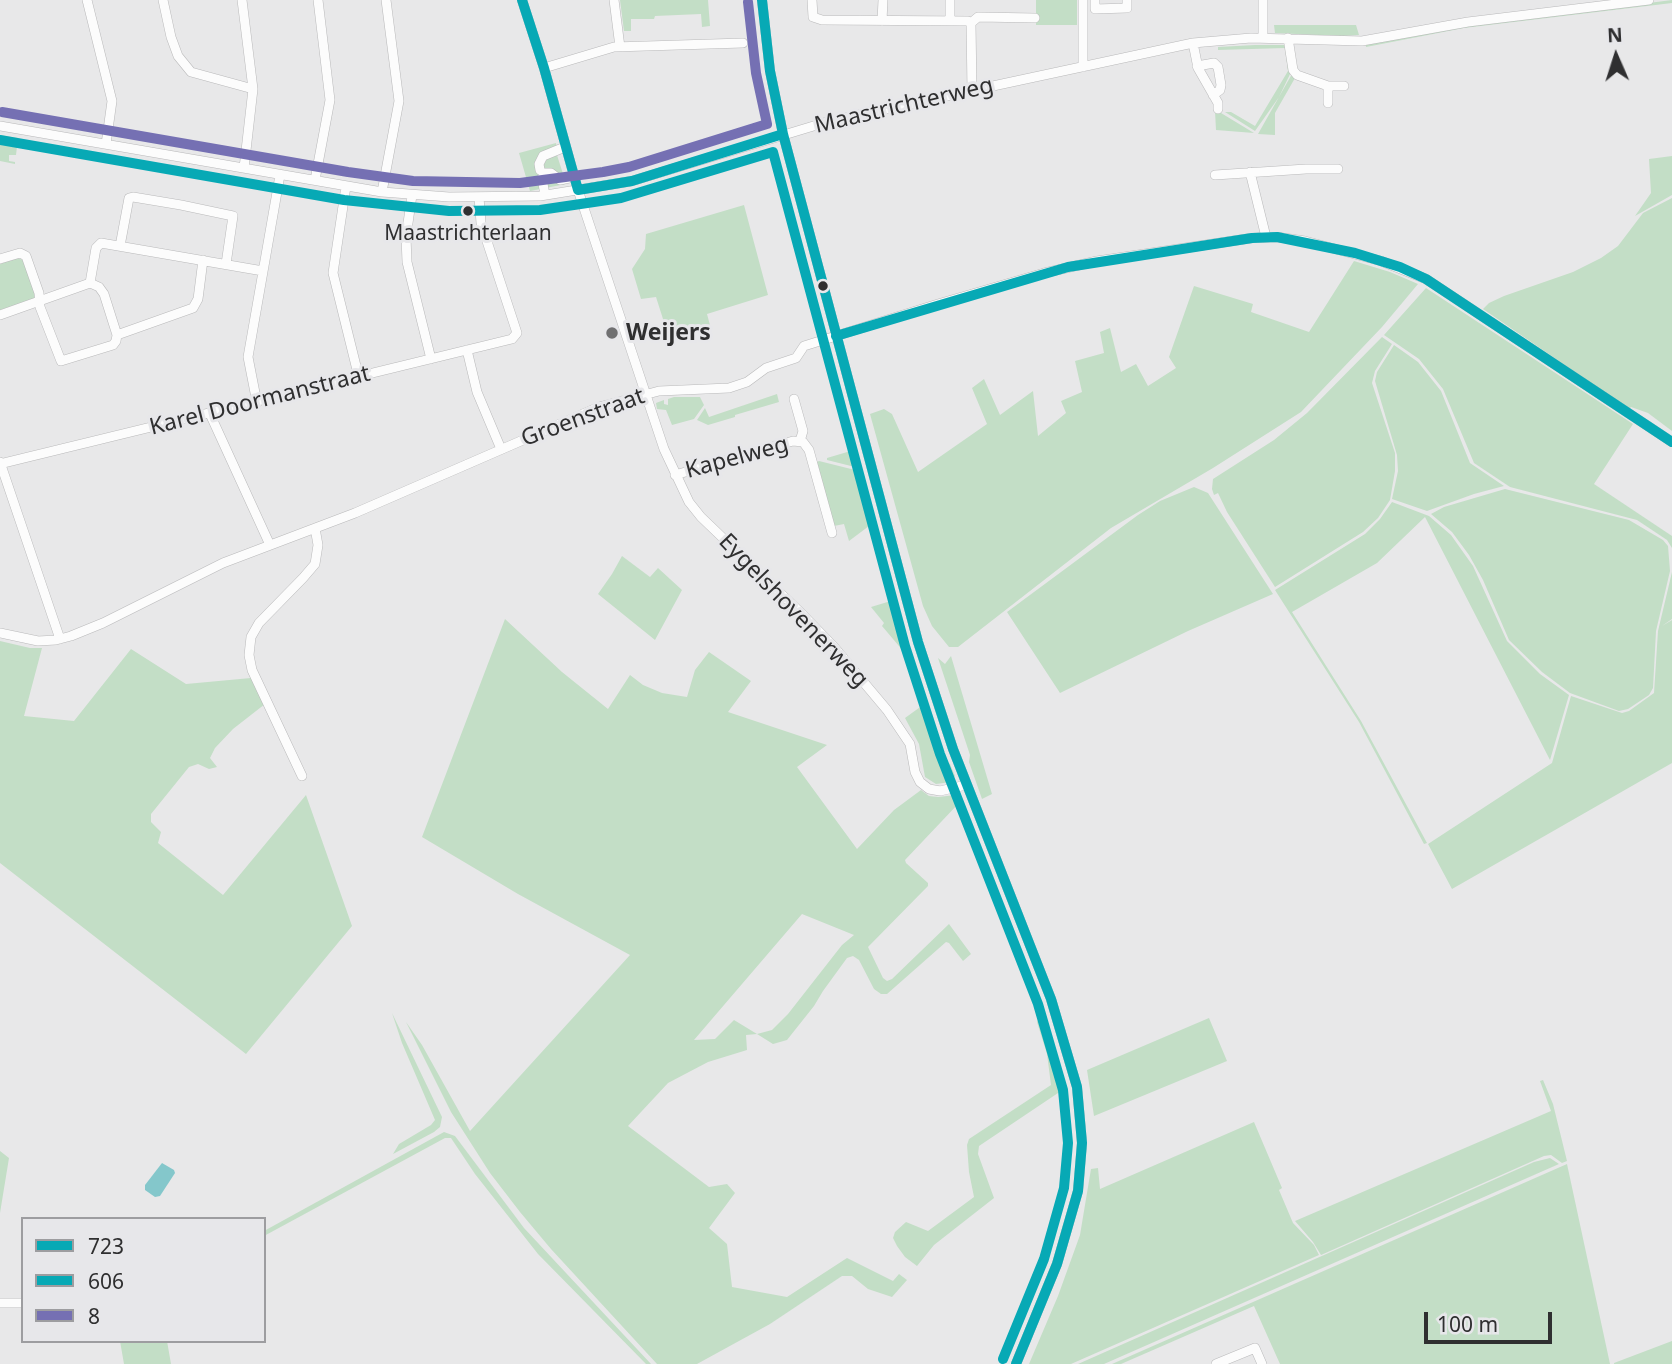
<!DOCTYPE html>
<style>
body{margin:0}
#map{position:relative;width:1672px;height:1364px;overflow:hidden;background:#e8e8e9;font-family:"Noto Sans",sans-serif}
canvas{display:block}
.legend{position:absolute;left:21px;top:1217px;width:245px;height:126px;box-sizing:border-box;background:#e7e7ea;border:2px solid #9d9da0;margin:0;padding:9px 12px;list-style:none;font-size:21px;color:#2f2f30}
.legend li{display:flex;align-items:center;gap:14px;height:35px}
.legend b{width:35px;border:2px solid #9d9da0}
.north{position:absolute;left:1581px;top:21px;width:70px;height:70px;-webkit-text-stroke:5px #e7e7ea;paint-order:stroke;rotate:357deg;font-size:19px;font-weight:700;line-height:28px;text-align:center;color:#2f2f30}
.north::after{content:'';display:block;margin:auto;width:24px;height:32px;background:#2f2f30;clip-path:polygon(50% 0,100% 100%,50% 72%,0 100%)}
.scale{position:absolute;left:1424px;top:1312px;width:128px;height:32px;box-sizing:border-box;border:4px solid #2f2f30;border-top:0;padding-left:9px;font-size:21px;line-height:24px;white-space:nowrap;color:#2f2f30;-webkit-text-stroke:5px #e7e7ea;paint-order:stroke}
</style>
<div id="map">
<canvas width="1672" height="1364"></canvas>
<ul class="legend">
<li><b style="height:9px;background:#07a9b5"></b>723</li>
<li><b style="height:9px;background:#07a9b5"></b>606</li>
<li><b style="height:9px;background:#7570b3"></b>8</li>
</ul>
<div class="north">N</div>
<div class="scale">100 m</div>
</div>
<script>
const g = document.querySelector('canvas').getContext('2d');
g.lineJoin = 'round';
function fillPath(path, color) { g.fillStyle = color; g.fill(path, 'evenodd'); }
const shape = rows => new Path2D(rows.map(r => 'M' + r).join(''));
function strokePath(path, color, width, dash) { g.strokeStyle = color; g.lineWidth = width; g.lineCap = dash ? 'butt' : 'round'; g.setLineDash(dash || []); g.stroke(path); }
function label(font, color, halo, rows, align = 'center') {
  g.font = font + ' "Noto Sans",sans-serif'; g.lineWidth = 6; g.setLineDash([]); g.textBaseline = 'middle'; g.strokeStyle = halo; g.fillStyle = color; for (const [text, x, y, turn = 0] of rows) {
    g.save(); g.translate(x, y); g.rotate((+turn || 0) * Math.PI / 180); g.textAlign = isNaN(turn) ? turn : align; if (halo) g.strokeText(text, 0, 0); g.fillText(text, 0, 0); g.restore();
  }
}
const green = shape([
 [620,0,708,0,710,26,702,27,701,14,655,16,654,19,631,19,631,31,624,31],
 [1036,0,1077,0,1077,25,1036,25],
 [1672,0,1672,3,1464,28,1366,47,1366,44,1471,26],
 [1274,25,1356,25,1359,35,1340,36,1275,33],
 [1255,45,1287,45,1291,72,1279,97,1255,131,1225,112,1231,112,1255,126,1288,71,1285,48,1218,50,1218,47],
 [1292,74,1295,78,1275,113,1275,135,1258,134],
 [1215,111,1221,113,1254,133,1216,130],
 [0,135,18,138,16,155,9,155,9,161,15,162,15,164,0,161],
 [556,143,557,148,555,149,565,180,567,181,566,184,530,191,519,153],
 [1672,156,1672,195,1635,216,1651,193,1649,159],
 [1672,198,1672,431,1648,413,1631,407,1629,409,1483,309,1489,303,1504,296,1573,272,1601,258,1618,246,1643,213],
 [744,205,768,295,707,314,711,329,670,341,656,297,641,299,632,269,645,249,646,234],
 [17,258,23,260,36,296,34,299,0,310,0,264],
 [1354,261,1390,272,1418,284,1382,327,1301,412,1213,468,1111,528,958,647,949,647,932,626,923,606,870,414,884,409,892,414,918,472,987,424,972,388,984,379,1000,415,1033,391,1038,436,1066,413,1061,401,1082,392,1075,361,1104,353,1100,332,1110,328,1121,372,1136,364,1148,386,1176,368,1169,357,1194,286,1253,304,1251,312,1309,332],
 [1426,288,1633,424,1594,484,1672,536,1672,548,1667,540,1637,520,1510,487,1474,463,1443,389,1419,359,1384,335],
 [1382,337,1392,344,1375,371,1372,383,1395,453,1395,471,1390,500,1378,518,1363,532,1275,587,1227,512,1218,493,1214,495,1212,489,1213,479,1274,440,1307,413],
 [1394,345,1418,362,1441,391,1470,463,1504,486,1474,494,1427,511,1392,499,1398,471,1397,455,1375,381,1377,372],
 [777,394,779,402,735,415,735,417,708,425,697,420,705,408,709,417],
 [674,397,700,397,704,405,694,419,672,425,666,410,657,409,656,403,664,400,664,404,668,405,668,399],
 [854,450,859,468,827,460,827,458],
 [819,461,859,471,873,523,849,541,844,524,834,526,817,462],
 [1194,487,1208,493,1273,594,1188,631,1060,693,1007,612,1138,515,1160,501],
 [1505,489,1629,520,1663,540,1668,546,1670,571,1656,631,1653,688,1649,695,1628,709,1619,711,1570,693,1542,672,1509,640,1483,580,1469,555,1452,532,1431,514,1444,507],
 [1392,502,1429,516,1451,535,1473,566,1507,641,1540,674,1569,695,1550,760,1425,517,1377,563,1292,612,1361,721,1427,843,1424,844,1359,722,1275,590,1365,534,1380,519],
 [622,556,650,577,658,568,682,590,655,640,598,594,612,574],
 [1672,572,1672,619,1662,626,1672,620,1672,763,1452,889,1428,844,1552,763,1571,696,1622,713,1629,711,1654,693,1658,631],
 [894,600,908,647,904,652,882,626,884,623,871,607],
 [505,619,562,672,608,709,630,675,643,685,662,693,687,697,695,670,709,652,751,681,728,712,827,745,797,767,857,849,894,810,917,793,921,790,929,796,938,797,956,795,959,803,905,860,906,863,928,883,928,886,868,947,883,978,887,981,892,979,949,924,971,954,963,961,949,943,946,942,887,994,881,994,874,989,859,960,853,956,847,958,823,991,814,1006,787,1040,773,1044,757,1034,746,1035,747,1050,708,1062,668,1083,628,1126,709,1187,727,1184,735,1193,709,1228,727,1244,732,1287,787,1297,847,1258,893,1281,899,1274,907,1280,892,1297,868,1289,852,1276,842,1276,770,1324,697,1364,657,1364,551,1249,520,1212,490,1173,451,1112,406,1022,422,1045,470,1131,630,955,518,894,422,837],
 [802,914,854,935,842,945,788,1014,772,1030,757,1034,734,1020,715,1039,694,1040],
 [0,641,30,648,42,648,24,716,74,721,131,649,186,684,251,678,265,704,233,729,215,748,210,758,217,767,209,769,198,764,189,767,151,814,151,822,161,832,158,843,223,895,306,795,352,926,246,1054,0,863],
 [951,656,992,794,982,799,969,762,970,755,938,658,945,664],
 [920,689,944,760,950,764,955,776,951,782,936,784,925,777,919,744,905,718,923,705,917,690],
 [392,1013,442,1117,440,1127,434,1132,393,1154,399,1144,431,1125,435,1120,402,1043],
 [1039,1018,1057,1068,1061,1091,979,1146,978,1154,994,1198,934,1245,917,1266,905,1257,897,1246,893,1238,895,1232,906,1222,928,1231,974,1197,969,1172,967,1145,969,1139,1051,1085,1047,1054,1037,1022],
 [1209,1018,1227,1061,1094,1116,1087,1070],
 [1543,1080,1553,1104,1567,1161,1562,1163,1551,1155,1544,1156,1321,1255,1313,1242,1295,1221,1551,1111,1540,1081],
 [1254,1122,1282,1188,1279,1190,1293,1223,1314,1245,1319,1255,1071,1364,1029,1364,1058,1296,1080,1235,1091,1169,1098,1168,1100,1189],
 [444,1132,455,1136,524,1228,651,1364,646,1364,538,1254,475,1174,451,1138,445,1138,264,1236,264,1231],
 [0,1151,9,1158,0,1213],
 [1550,1158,1559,1164,1104,1364,1078,1364,1534,1162],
 [1567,1164,1610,1364,1280,1364,1254,1306,1121,1364,1112,1364],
 [120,1341,167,1341,171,1364,124,1364],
 [1672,1341,1672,1364,1614,1364,1614,1363]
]);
const water = shape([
 [162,1163,174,1170,175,1173,160,1196,155,1197,145,1190,145,1185]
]);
const minor = shape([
 [87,0,112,101,106,144],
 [163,0,171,37,178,56,191,72,253,89],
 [242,0,253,89,244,168],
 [522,0,544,68,578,190,652,413,664,449,689,502,701,517,799,611,834,647,887,710,910,744,915,772,920,782,929,789,940,791,966,785],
 [614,0,620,47],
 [762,0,770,71,783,134,918,642,953,749,1051,999,1077,1087,1082,1143,1078,1191,1057,1264,1016,1364],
 [812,0,813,17,822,20,968,21,971,23,978,17,1035,18],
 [1083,0,1083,67],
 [1095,0,1095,9,1127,8,1127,0],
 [882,21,883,0],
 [950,21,950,0],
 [971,23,972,91],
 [1263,38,1263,0],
 [1288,38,1293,70,1297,75,1328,86,1344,86],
 [1193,43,1198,68,1218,103,1218,109],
 [1197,66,1214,63,1218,67,1221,85,1220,90,1213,95],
 [544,68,614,47,743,43],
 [1328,86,1328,103],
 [0,126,382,192,449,197,540,196,632,181,830,121,1193,43,1251,38,1362,41,1468,22,1649,0],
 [540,170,539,164,543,156,565,147],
 [1250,172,1266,237],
 [544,173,551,173,560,180,574,177],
 [1215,175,1306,169,1338,169],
 [542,178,545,195],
 [315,180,330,100,318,0],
 [346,186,333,273,359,378],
 [382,192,399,101,386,0],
 [412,195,406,237,407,262,431,359],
 [120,246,129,198,133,197,181,205,233,216,226,264],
 [0,259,20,253,26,256,39,293,40,307,61,361,113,345,116,341,117,335,104,294,99,287,90,283],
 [0,315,90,283,96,248,101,243,263,271],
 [117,335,193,308,198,299,203,260],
 [467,350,477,392,501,449],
 [794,399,803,431,800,441],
 [257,403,248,357,280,175],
 [210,414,270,545],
 [0,462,60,639],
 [0,464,512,339,517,333,481,223,479,197],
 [675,475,793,441,803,442,809,450,832,533],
 [0,633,38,641,56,640,71,636,103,623,223,563,355,513,599,407,659,391,729,388,747,382,766,368,796,358,804,346,938,304,1044,273,1097,261,1252,238,1277,237,1305,241,1381,261,1426,279,1672,442],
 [302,776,252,670,249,655,251,637,259,623,303,578,315,564,318,545,315,528],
 [0,1303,23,1303],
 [1216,1364,1255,1348,1262,1364]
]);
const bus1 = shape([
 [522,0,544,68,578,190],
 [762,0,770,71,783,134,918,642,953,749,1051,999,1077,1087,1082,1143,1078,1191,1057,1264,1016,1364],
 [578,190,632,181,783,134],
 [836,336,1068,267,1252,238,1277,237,1355,253,1400,267,1426,279,1672,442]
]);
const bus2 = shape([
 [0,140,344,200,449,211,540,210,621,198,773,152,905,646,940,754,1038,1004,1063,1090,1068,1143,1064,1188,1044,1259,1003,1359]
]);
const bus3 = shape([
 [2,112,348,172,413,181,520,183,603,172,629,167,767,124,756,73,748,2]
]);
const markers = [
 [468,211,6,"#2f2f30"],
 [823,286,6,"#2f2f30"],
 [612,333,7,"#707071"]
];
const busNames = [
 ["Maastrichterlaan",468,234]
];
const streetNames = [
 ["Maastrichterweg",904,106,-13],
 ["Karel Doormanstraat",260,401,-14],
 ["Groenstraat",583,418,-20],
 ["Kapelweg",737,458,-15],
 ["Eygelshovenerweg",793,611,46]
];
const poiNames = [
 ["Weijers",626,333]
];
fillPath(green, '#c3dec6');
fillPath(water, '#84c7cb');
strokePath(minor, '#b9b9ba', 10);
strokePath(minor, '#fcfcfc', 9);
strokePath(bus1, '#07a9b5', 10);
strokePath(bus2, '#07a9b5', 10);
strokePath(bus3, '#7570b3', 10);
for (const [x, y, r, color] of markers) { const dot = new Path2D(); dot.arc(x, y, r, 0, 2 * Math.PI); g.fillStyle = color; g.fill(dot); strokePath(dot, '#e7e7ea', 2.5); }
label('21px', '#2f2f30', '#e7e7ea', busNames);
label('23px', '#2f2f30', '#e7e7ea', streetNames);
label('bold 23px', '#2f2f30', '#e7e7ea', poiNames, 'left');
</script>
